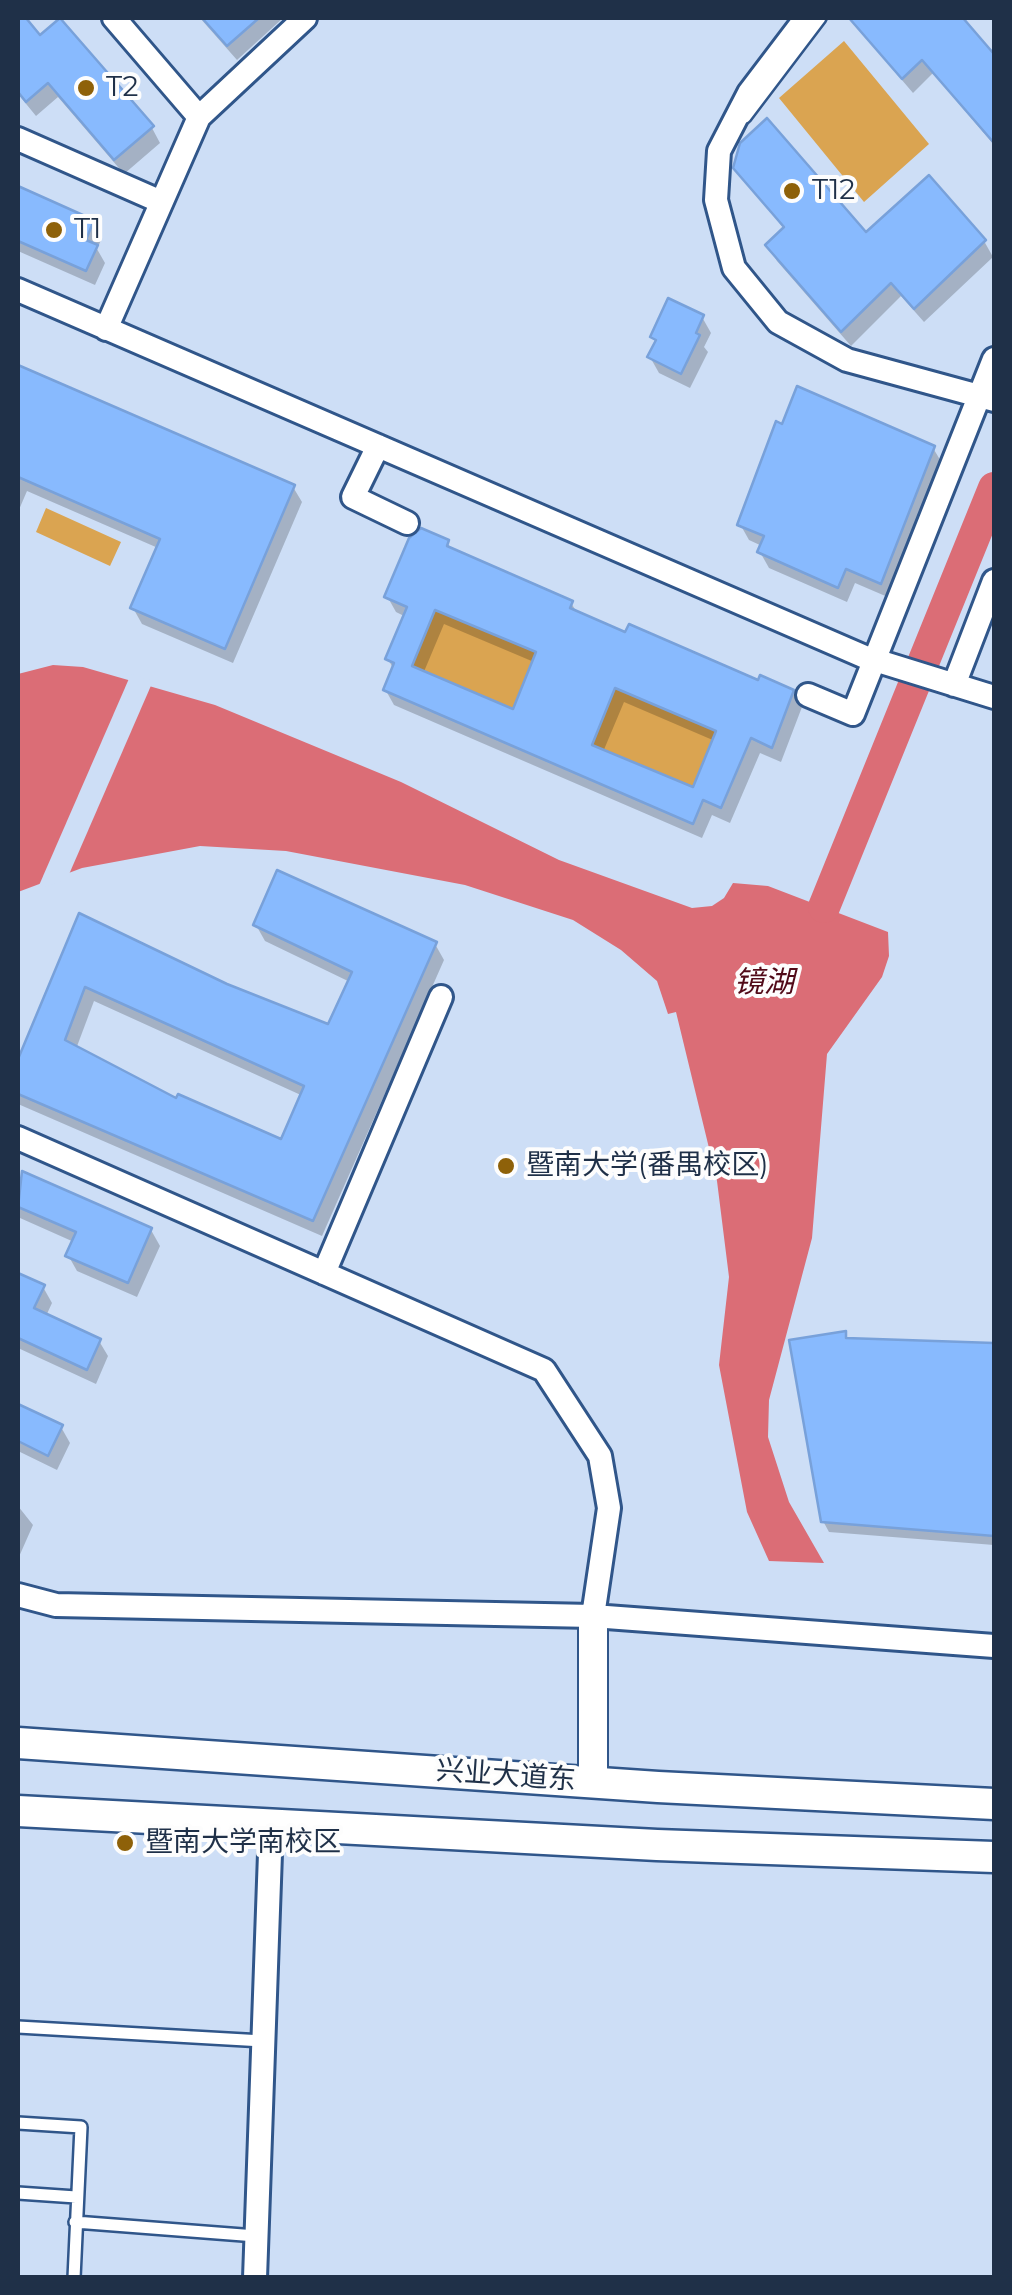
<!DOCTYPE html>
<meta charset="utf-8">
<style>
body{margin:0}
#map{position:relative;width:1012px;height:2295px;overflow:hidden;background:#cddef6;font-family:Montserrat,sans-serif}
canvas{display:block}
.frame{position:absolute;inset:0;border:20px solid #1f3048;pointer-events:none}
</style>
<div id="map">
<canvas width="1012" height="2295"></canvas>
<div class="frame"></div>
</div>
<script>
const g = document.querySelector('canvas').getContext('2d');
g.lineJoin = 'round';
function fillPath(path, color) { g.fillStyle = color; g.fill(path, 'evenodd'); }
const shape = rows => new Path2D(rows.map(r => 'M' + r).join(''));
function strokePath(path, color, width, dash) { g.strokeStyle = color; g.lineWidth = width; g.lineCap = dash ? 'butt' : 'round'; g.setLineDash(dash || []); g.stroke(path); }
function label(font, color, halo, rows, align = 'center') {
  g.font = font + ' Montserrat,"Noto Sans SC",sans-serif'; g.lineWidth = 8; g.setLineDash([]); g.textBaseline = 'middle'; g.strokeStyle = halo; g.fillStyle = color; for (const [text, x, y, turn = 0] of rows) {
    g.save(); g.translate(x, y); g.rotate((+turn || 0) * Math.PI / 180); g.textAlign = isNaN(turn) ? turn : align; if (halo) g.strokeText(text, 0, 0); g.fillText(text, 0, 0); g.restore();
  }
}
const green = shape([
 [844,41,929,144,864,202,779,98],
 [46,508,121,542,110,566,36,532],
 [435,610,536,652,513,709,412,666],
 [615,688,716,731,693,787,592,745]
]);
const water = shape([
 [53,665,83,667,215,705,401,782,559,860,692,908,712,906,724,898,733,883,768,886,888,932,889,956,882,977,827,1054,812,1238,769,1400,768,1437,789,1502,824,1563,769,1561,747,1512,719,1365,729,1277,717,1181,676,1012,668,1014,657,981,621,950,573,920,465,885,286,851,200,846,82,868,18,892,18,674]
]);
const pier = shape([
 [131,674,153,681,67,879,37,890]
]);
const shadow = shape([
 [18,18,152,128,160,143,124,174,58,97,36,116,18,94],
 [200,18,283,18,237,60],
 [849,18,960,18,994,58,994,145,933,73,913,93],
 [767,121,865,236,984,241,993,257,924,322,901,296,851,346,777,261,768,245,784,229,736,167,736,156],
 [18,189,93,222,102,238,97,249,105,263,95,285,18,251],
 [702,317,711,333,704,347,708,352,690,388,659,373,650,357,657,344,652,336],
 [18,368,293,487,302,502,233,663,142,624,133,608,158,548,27,491,18,512],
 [933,448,942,463,890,598,855,583,847,602,769,568,760,552,762,546,749,540,740,524],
 [447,542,452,551,571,603,578,614,792,692,802,707,781,762,760,753,730,823,712,815,702,838,394,705,385,689,394,670,388,659,406,617,396,612,387,596],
 [444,624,534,662,514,712,423,674],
 [624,702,715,741,694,791,603,752],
 [80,916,226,987,330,1027,350,982,265,941,256,925,435,944,444,960,322,1236,18,1104,18,1065],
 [94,1001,303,1096,283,1142,177,1101,76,1049],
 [23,1174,151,1230,160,1246,137,1297,77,1271,68,1255,74,1242,20,1218,18,1188],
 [18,1275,43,1287,52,1303,46,1316,99,1341,108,1356,96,1384,18,1348],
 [845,1334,848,1340,994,1346,994,1545,829,1532,823,1521],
 [18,1406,61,1427,70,1443,57,1470,18,1451],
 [18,1506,33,1525,18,1559]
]);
const river = shape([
 [824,907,994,488]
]);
const building = shape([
 [18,18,26,18,40,35,60,18,154,126,114,160,48,83,26,102,18,92,18,18],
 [202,18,259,18,227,46,202,18],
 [849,18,963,18,994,54,994,143,922,60,902,79,849,18],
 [767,118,866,232,929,175,986,240,914,309,891,283,841,332,765,245,784,227,733,168,740,143,767,118],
 [18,186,94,220,86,240,98,245,86,271,18,241,18,186],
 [668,298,704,315,696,333,700,335,681,374,647,357,656,340,650,337,668,298],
 [18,365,295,485,225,649,130,608,160,539,18,477,18,365],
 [797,386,935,446,881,584,846,569,838,588,757,552,764,536,737,525,776,421,782,424,797,386],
 [421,528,449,540,447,546,573,601,570,608,625,632,629,624,758,680,760,675,794,690,772,748,751,738,721,808,703,800,693,824,383,690,394,663,385,659,407,607,384,597,409,538,421,528],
 [435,610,536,652,513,709,412,666,435,610],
 [615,688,716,731,693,787,592,745,615,688],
 [277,870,437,942,313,1221,18,1094,18,1059,79,913,227,984,328,1024,352,972,253,925,277,870],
 [85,987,304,1086,281,1139,178,1094,176,1098,65,1040,85,987],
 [22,1171,152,1228,128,1283,65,1256,76,1232,18,1207,22,1171],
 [18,1273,45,1285,34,1308,101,1339,87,1370,18,1338,18,1273],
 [846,1331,846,1338,994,1343,994,1536,821,1522,789,1340,846,1331],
 [18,1404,63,1425,48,1456,18,1441,18,1404]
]);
const service = shape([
 [745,117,820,18],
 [18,2027,263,2041],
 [18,2123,81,2127,74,2278],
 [18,2193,76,2197],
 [75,2222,256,2236]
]);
const minor = shape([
 [114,18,199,117],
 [806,18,749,93,719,151,716,200,734,268,778,322,847,360,994,400],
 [18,139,159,201],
 [18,290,865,657,994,697],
 [106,329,199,117,305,18],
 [378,446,353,497,407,523],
 [954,685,994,581],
 [808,695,853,714,994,359],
 [18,1138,544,1370,600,1456,609,1508,593,1616],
 [324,1273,441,997],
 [18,1595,56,1605,593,1616,994,1646],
 [255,2278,271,1825]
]);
const tertiary = shape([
 [593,1616,593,1782]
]);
const secondary = shape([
 [18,1743,658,1787,994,1804],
 [18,1811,657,1845,994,1857]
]);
const markers = [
 [86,88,10,"#8e6109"],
 [792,191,10,"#8e6109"],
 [54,230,10,"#8e6109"],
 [506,1166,10,"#8e6109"],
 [125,1843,10,"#8e6109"]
];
const poiNames = [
 ["T2",106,88],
 ["T12",812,191],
 ["T1",74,230],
 ["暨南大学(番禺校区)",526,1166],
 ["暨南大学南校区",145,1843]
];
const streetNames = [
 ["兴业大道东",506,1776,4]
];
const waterNames = [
 ["镜湖",764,983]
];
fillPath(green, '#daa451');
fillPath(water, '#db6d76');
fillPath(pier, '#cddef6');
fillPath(shadow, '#0003');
strokePath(river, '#db6d76', 32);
fillPath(building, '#88bafe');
strokePath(building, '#78a1da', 2.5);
strokePath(service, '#30568a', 16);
strokePath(minor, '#30568a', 28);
strokePath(tertiary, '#30568a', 32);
strokePath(secondary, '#30568a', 35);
strokePath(service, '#fff', 11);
strokePath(minor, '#fff', 22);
strokePath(tertiary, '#fff', 28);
strokePath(secondary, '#fff', 30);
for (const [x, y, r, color] of markers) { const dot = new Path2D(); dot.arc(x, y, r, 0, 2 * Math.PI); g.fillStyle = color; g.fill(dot); strokePath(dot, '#fdfdfd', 4); }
label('28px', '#1f3048', '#fdfdfd', poiNames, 'left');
label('28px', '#1f3048', '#fdfdfd', streetNames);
label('italic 30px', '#510a18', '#fdfdfd', waterNames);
</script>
